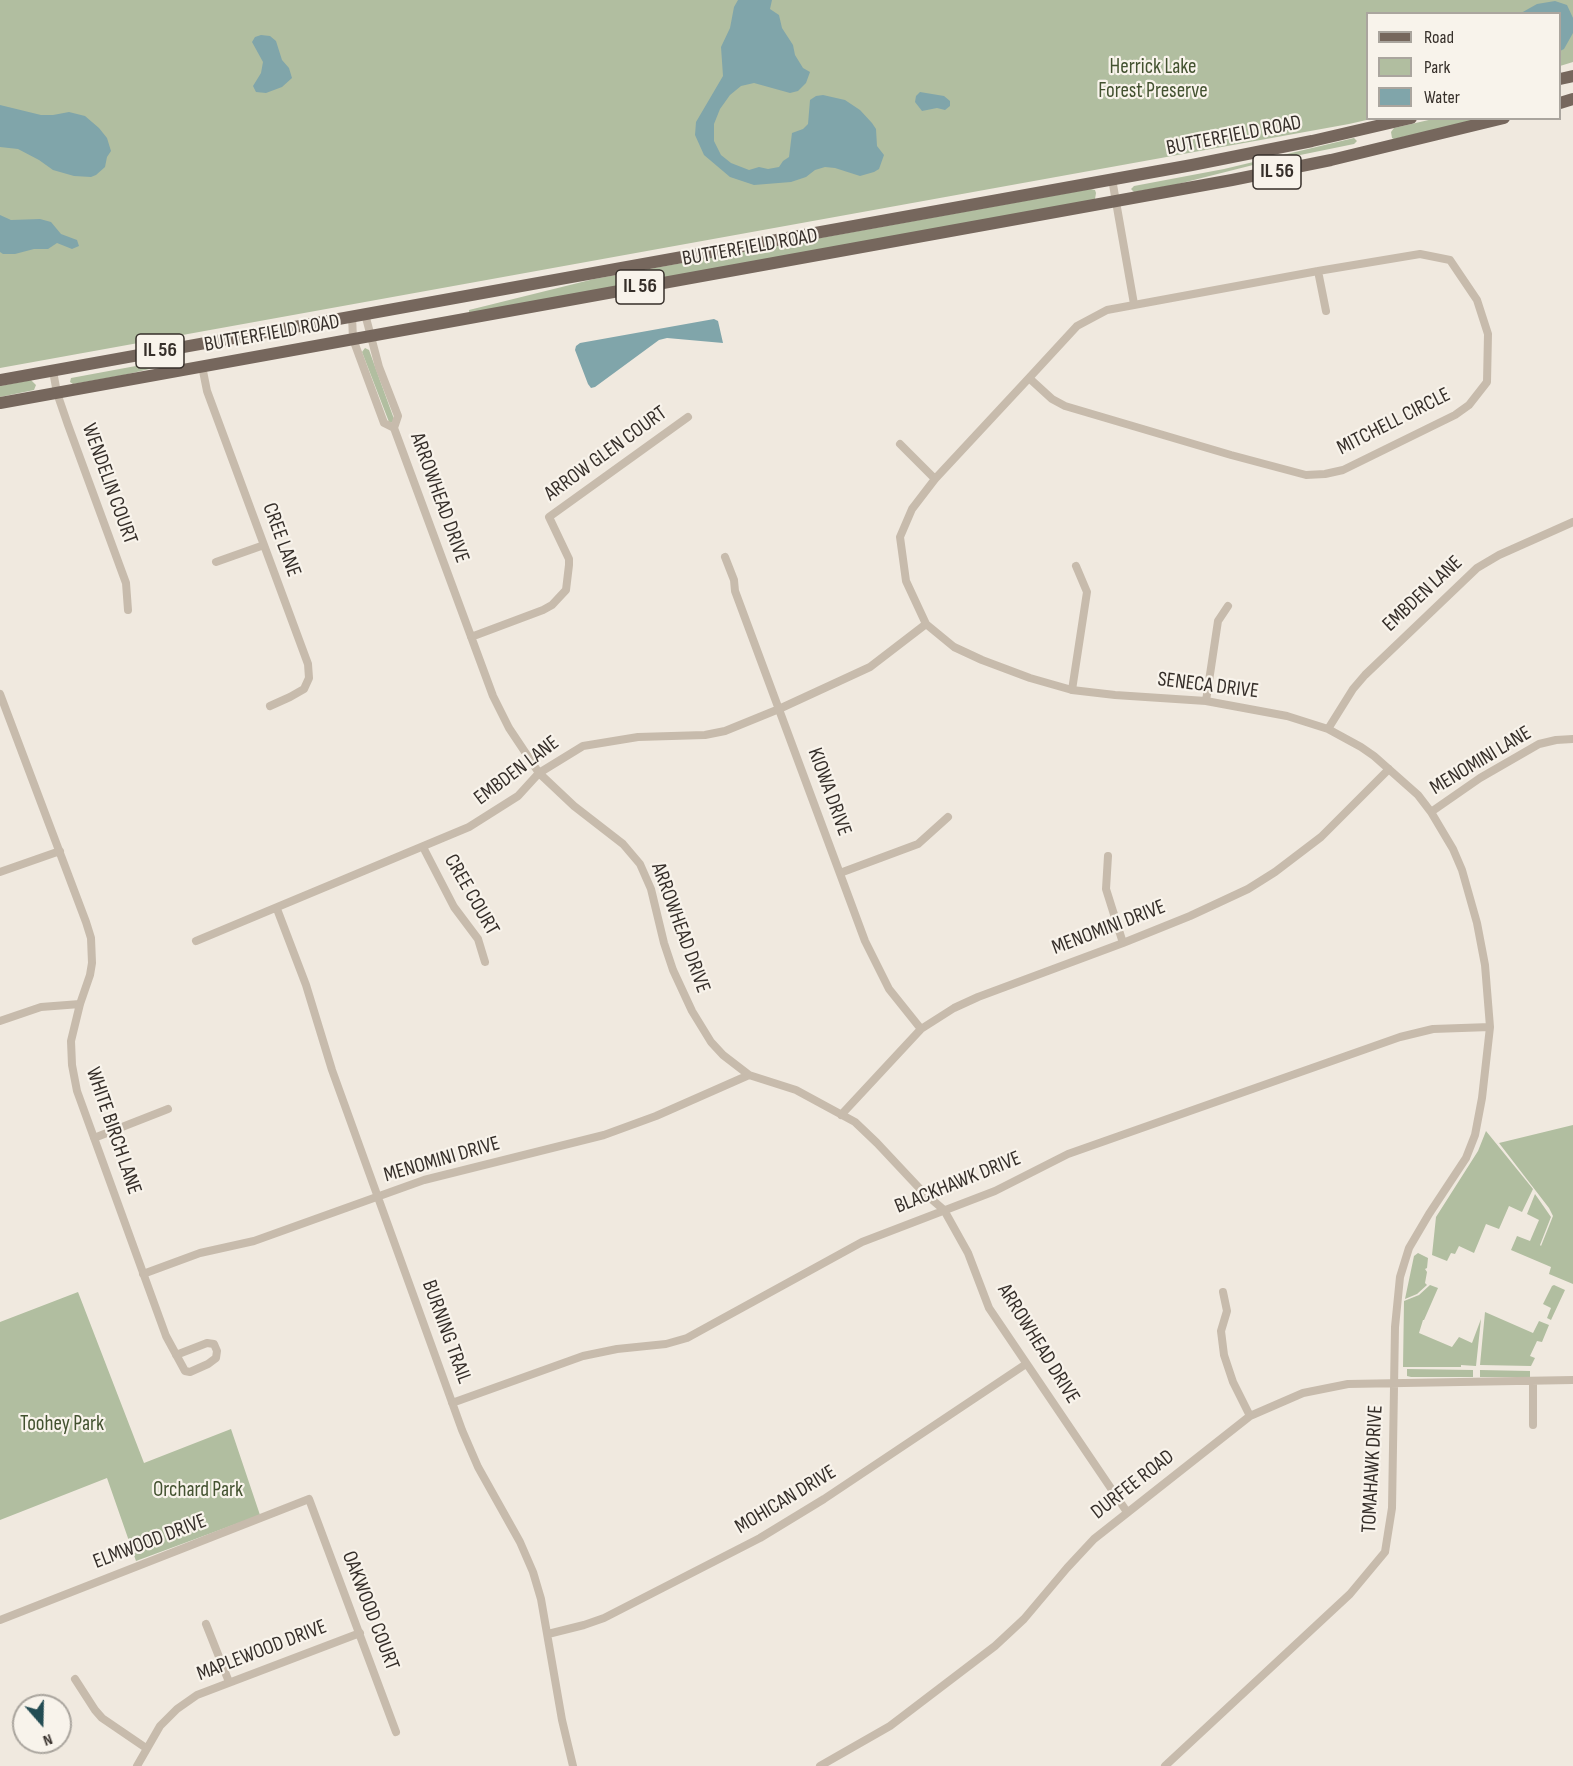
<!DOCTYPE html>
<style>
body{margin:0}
#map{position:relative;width:1573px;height:1766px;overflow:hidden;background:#f0e9df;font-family:"Sofia Sans Condensed",sans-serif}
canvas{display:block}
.legend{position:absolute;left:1366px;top:12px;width:195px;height:108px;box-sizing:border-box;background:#f8f3eb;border:2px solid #aaa59e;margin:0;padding:8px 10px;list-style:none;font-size:18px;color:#362f2a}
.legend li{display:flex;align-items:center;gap:12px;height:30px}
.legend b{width:30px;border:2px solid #aaa59e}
.north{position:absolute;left:12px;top:1694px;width:60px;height:60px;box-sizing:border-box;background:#f8f3eb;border:2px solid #aaa59e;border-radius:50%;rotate:160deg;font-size:16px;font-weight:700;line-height:24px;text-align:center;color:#362f2a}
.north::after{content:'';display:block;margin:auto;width:21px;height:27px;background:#234c53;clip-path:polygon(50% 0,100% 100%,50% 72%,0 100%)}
</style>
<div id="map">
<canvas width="1573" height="1766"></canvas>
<ul class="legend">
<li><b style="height:8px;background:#76675d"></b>Road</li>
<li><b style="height:16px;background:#b1bea0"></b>Park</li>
<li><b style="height:16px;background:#80a5aa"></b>Water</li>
</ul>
<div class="north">N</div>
</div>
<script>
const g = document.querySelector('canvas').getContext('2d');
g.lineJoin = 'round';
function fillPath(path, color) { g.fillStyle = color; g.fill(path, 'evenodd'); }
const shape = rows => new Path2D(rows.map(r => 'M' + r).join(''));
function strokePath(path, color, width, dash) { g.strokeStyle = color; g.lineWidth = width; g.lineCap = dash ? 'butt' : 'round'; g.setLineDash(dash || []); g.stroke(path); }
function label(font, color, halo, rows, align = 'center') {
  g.font = font + ' "Sofia Sans Condensed",sans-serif'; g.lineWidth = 4.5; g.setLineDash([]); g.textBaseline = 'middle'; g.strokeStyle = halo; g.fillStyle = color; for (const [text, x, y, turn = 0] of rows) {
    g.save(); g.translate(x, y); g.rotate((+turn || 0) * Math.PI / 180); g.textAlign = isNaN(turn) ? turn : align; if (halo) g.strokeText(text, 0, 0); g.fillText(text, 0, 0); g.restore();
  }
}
const green = shape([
 [0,0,1573,0,1573,62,1560,66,1560,14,1368,14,1368,118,1371,119,1349,124,0,368],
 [1433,119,1481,119,1394,139,1392,138,1391,132,1394,128],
 [1354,138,1357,141,1354,144,1261,163,1174,185,1134,192,1131,189,1134,186,1224,169],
 [1090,189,1095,190,1096,193,1095,199,1092,200,469,313,469,310,594,279],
 [365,348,369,350,394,419,393,423,389,422,362,352],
 [179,358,179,362,124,375,73,384,70,382,71,378],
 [31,380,36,385,34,390,0,397,0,386],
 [1573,1125,1573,1284,1549,1274,1551,1267,1511,1250,1517,1236,1530,1241,1539,1220,1527,1214,1535,1194,1551,1217,1540,1245,1541,1246,1553,1216,1549,1208,1499,1143],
 [1486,1131,1533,1189,1522,1212,1509,1206,1499,1229,1486,1224,1474,1253,1459,1246,1455,1254,1451,1253,1447,1261,1432,1255,1436,1217,1478,1151],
 [1418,1253,1428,1258,1427,1268,1425,1269,1427,1272,1425,1283,1427,1285,1417,1294,1405,1299,1414,1256],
 [1430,1285,1438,1288,1424,1320,1423,1320,1419,1333,1452,1347,1459,1337,1472,1343,1481,1319,1476,1366,1461,1365,1461,1367,1403,1367,1404,1301,1419,1295],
 [1554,1285,1565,1290,1551,1320,1547,1318,1551,1308,1543,1304,1552,1286],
 [78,1292,144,1463,231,1429,260,1515,136,1561,107,1478,0,1520,0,1322],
 [1485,1312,1533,1333,1539,1321,1549,1325,1542,1342,1537,1341,1530,1356,1535,1358,1531,1366,1480,1365],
 [1407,1369,1473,1370,1473,1377,1411,1377,1407,1376],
 [1480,1370,1530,1371,1530,1377,1480,1377]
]);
const water = shape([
 [738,0,772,0,770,9,779,15,782,28,793,45,795,55,803,68,810,72,806,83,798,91,790,93,754,83,741,86,730,95,720,109,714,124,714,141,721,155,731,163,749,170,759,167,768,169,779,167,783,161,789,157,792,133,803,129,808,124,810,100,816,96,823,95,845,100,860,110,872,123,876,129,877,146,884,155,879,169,874,172,860,176,835,168,825,167,815,170,806,177,791,182,754,185,730,177,704,155,695,135,696,122,723,76,721,47,730,28,734,7],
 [1555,1,1567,5,1573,18,1573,33,1564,49,1560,51,1560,14,1521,13,1537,4],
 [261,35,270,36,276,41,282,60,289,68,292,78,282,87,266,93,256,92,253,86,261,73,263,62,252,42,255,37],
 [920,92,944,96,950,101,950,106,945,110,937,108,922,111,915,102,916,96],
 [0,105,41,115,53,115,69,112,85,116,99,128,107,138,111,151,107,157,105,167,96,175,91,177,74,176,53,170,39,160,18,149,0,147],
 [0,215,11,220,40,219,51,222,61,234,77,240,79,246,72,249,57,243,48,249,34,249,15,254,3,254,0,252],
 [714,319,718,321,723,343,667,338,659,340,595,387,591,388,588,384,575,350,576,346,580,343]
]);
const street = shape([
 [1112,179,1134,304],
 [1318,271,1326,311],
 [365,314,379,367,398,416,394,428,493,696,509,728,539,773,574,806,623,844,640,864,651,889,664,943,673,970,692,1011,711,1042,723,1055,749,1075,796,1090,855,1122,877,1143,922,1191,944,1210,968,1253,989,1308,1127,1512],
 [352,316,353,339,384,423,394,428],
 [202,366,207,391,308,664,309,678,304,689,290,697,270,706],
 [53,371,57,393,68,425,126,583,128,610],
 [1029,378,1052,399,1065,406,1231,455,1306,475,1325,474,1343,470,1455,415,1469,405,1487,382,1488,334,1477,300,1450,260,1420,254,1318,271,1107,310,1077,326,1029,378,935,479,912,509,900,537,906,581,926,624,954,647,982,660,1030,678,1072,690,1115,695,1206,701,1287,716,1328,729,1361,747,1374,756,1418,795,1431,812,1453,849,1462,870,1477,923,1485,965,1490,1027,1482,1098,1475,1135,1466,1158,1429,1214,1409,1248,1400,1277,1395,1327,1392,1508,1385,1552,1350,1594,1165,1766],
 [900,444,935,479],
 [725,557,734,580,735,591,865,941,889,989,921,1029],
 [216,562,264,545],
 [471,637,543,610,552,605,566,590,569,565,569,559,549,517,688,417],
 [1072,690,1087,592,1076,566],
 [0,694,86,922,91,938,92,963,90,975,80,1004,71,1041,72,1065,77,1091,166,1336,185,1371,190,1372,208,1364,216,1358,217,1351,214,1344,207,1343,176,1355],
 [1206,701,1218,621,1228,606],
 [1328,729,1353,689,1365,675,1477,568,1499,555,1573,522],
 [1431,812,1480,778,1539,744,1556,740,1573,739],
 [423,847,454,907,478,939,485,962],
 [1108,856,1106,889,1123,943],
 [0,872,60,851],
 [840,873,918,844,948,817],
 [277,909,306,985,332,1070,462,1430,478,1467,520,1542,533,1572,541,1599,562,1720,573,1766],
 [196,941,469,827,518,796,539,773,583,746,638,737,705,735,725,731,779,709,870,667,926,624],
 [0,1021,41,1007,80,1004],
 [841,1115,921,1029,954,1008,978,997,1123,943,1190,916,1248,889,1275,872,1321,837,1389,769],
 [94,1138,168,1109],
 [143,1274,200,1253,254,1241,424,1180,604,1135,656,1116,749,1075],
 [1223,1292,1227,1311,1221,1331,1224,1355,1233,1382,1250,1416],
 [1533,1382,1533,1425],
 [452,1403,583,1356,617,1349,666,1344,687,1338,862,1242,995,1191,1068,1154,1400,1037,1433,1029,1490,1027],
 [0,1620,309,1499,396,1732],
 [206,1624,229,1682],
 [548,1634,584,1625,604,1618,760,1538,824,1499,1026,1364],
 [75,1679,95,1710,102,1718,146,1748],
 [137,1766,160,1726,177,1709,197,1695,360,1633],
 [820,1766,890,1726,995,1646,1024,1619,1067,1568,1094,1539,1250,1416,1303,1393,1348,1384,1573,1380]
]);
const primary = shape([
 [1560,79,1573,76],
 [1560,103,1573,99],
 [0,380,1192,165,1312,141,1411,118],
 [0,403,1232,180,1331,160,1504,118]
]);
const shields = [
 [1277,172,48],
 [640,287,48],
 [160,351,48]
];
const shieldNames = [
 ["IL 56",1277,172],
 ["IL 56",640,287],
 ["IL 56",160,351]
];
const parkNames = [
 ["Herrick Lake",1153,68],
 ["Forest Preserve",1153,92],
 ["Toohey Park",62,1425],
 ["Orchard Park",198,1491]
];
const streetNames = [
 ["BUTTERFIELD ROAD",1234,136,-11],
 ["BUTTERFIELD ROAD",750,248,-10],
 ["BUTTERFIELD ROAD",272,334,-10],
 ["MITCHELL CIRCLE",1394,422,-27],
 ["ARROW GLEN COURT",606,454,-36],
 ["WENDELIN COURT",109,484,70],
 ["ARROWHEAD DRIVE",439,498,70],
 ["CREE LANE",281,540,70],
 ["EMBDEN LANE",1423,594,-43],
 ["SENECA DRIVE",1208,686,7],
 ["MENOMINI LANE",1481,761,-31],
 ["EMBDEN LANE",517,771,-37],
 ["KIOWA DRIVE",829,792,70],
 ["CREE COURT",471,895,60],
 ["ARROWHEAD DRIVE",680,928,70],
 ["MENOMINI DRIVE",1109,928,-21],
 ["WHITE BIRCH LANE",113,1131,71],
 ["MENOMINI DRIVE",442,1160,-16],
 ["BLACKHAWK DRIVE",958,1183,-22],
 ["BURNING TRAIL",446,1332,70],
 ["ARROWHEAD DRIVE",1038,1344,58],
 ["TOMAHAWK DRIVE",1373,1469,-87],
 ["DURFEE ROAD",1133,1485,-38],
 ["MOHICAN DRIVE",786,1500,-31],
 ["ELMWOOD DRIVE",150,1542,-21],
 ["OAKWOOD COURT",370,1611,69],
 ["MAPLEWOOD DRIVE",262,1651,-21]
];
fillPath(green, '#b1bea0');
fillPath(water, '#80a5aa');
strokePath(street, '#c7bbac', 8);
strokePath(primary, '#76675d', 12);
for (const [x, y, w] of shields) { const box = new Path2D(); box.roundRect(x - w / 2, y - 17, w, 34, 4.5); g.fillStyle = '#f8f3eb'; g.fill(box); strokePath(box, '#362f2a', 1.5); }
label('bold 20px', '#362f2a', null, shieldNames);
label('21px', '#435230', '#f8f3eb', parkNames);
label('21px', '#362f2a', '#f8f3eb', streetNames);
</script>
